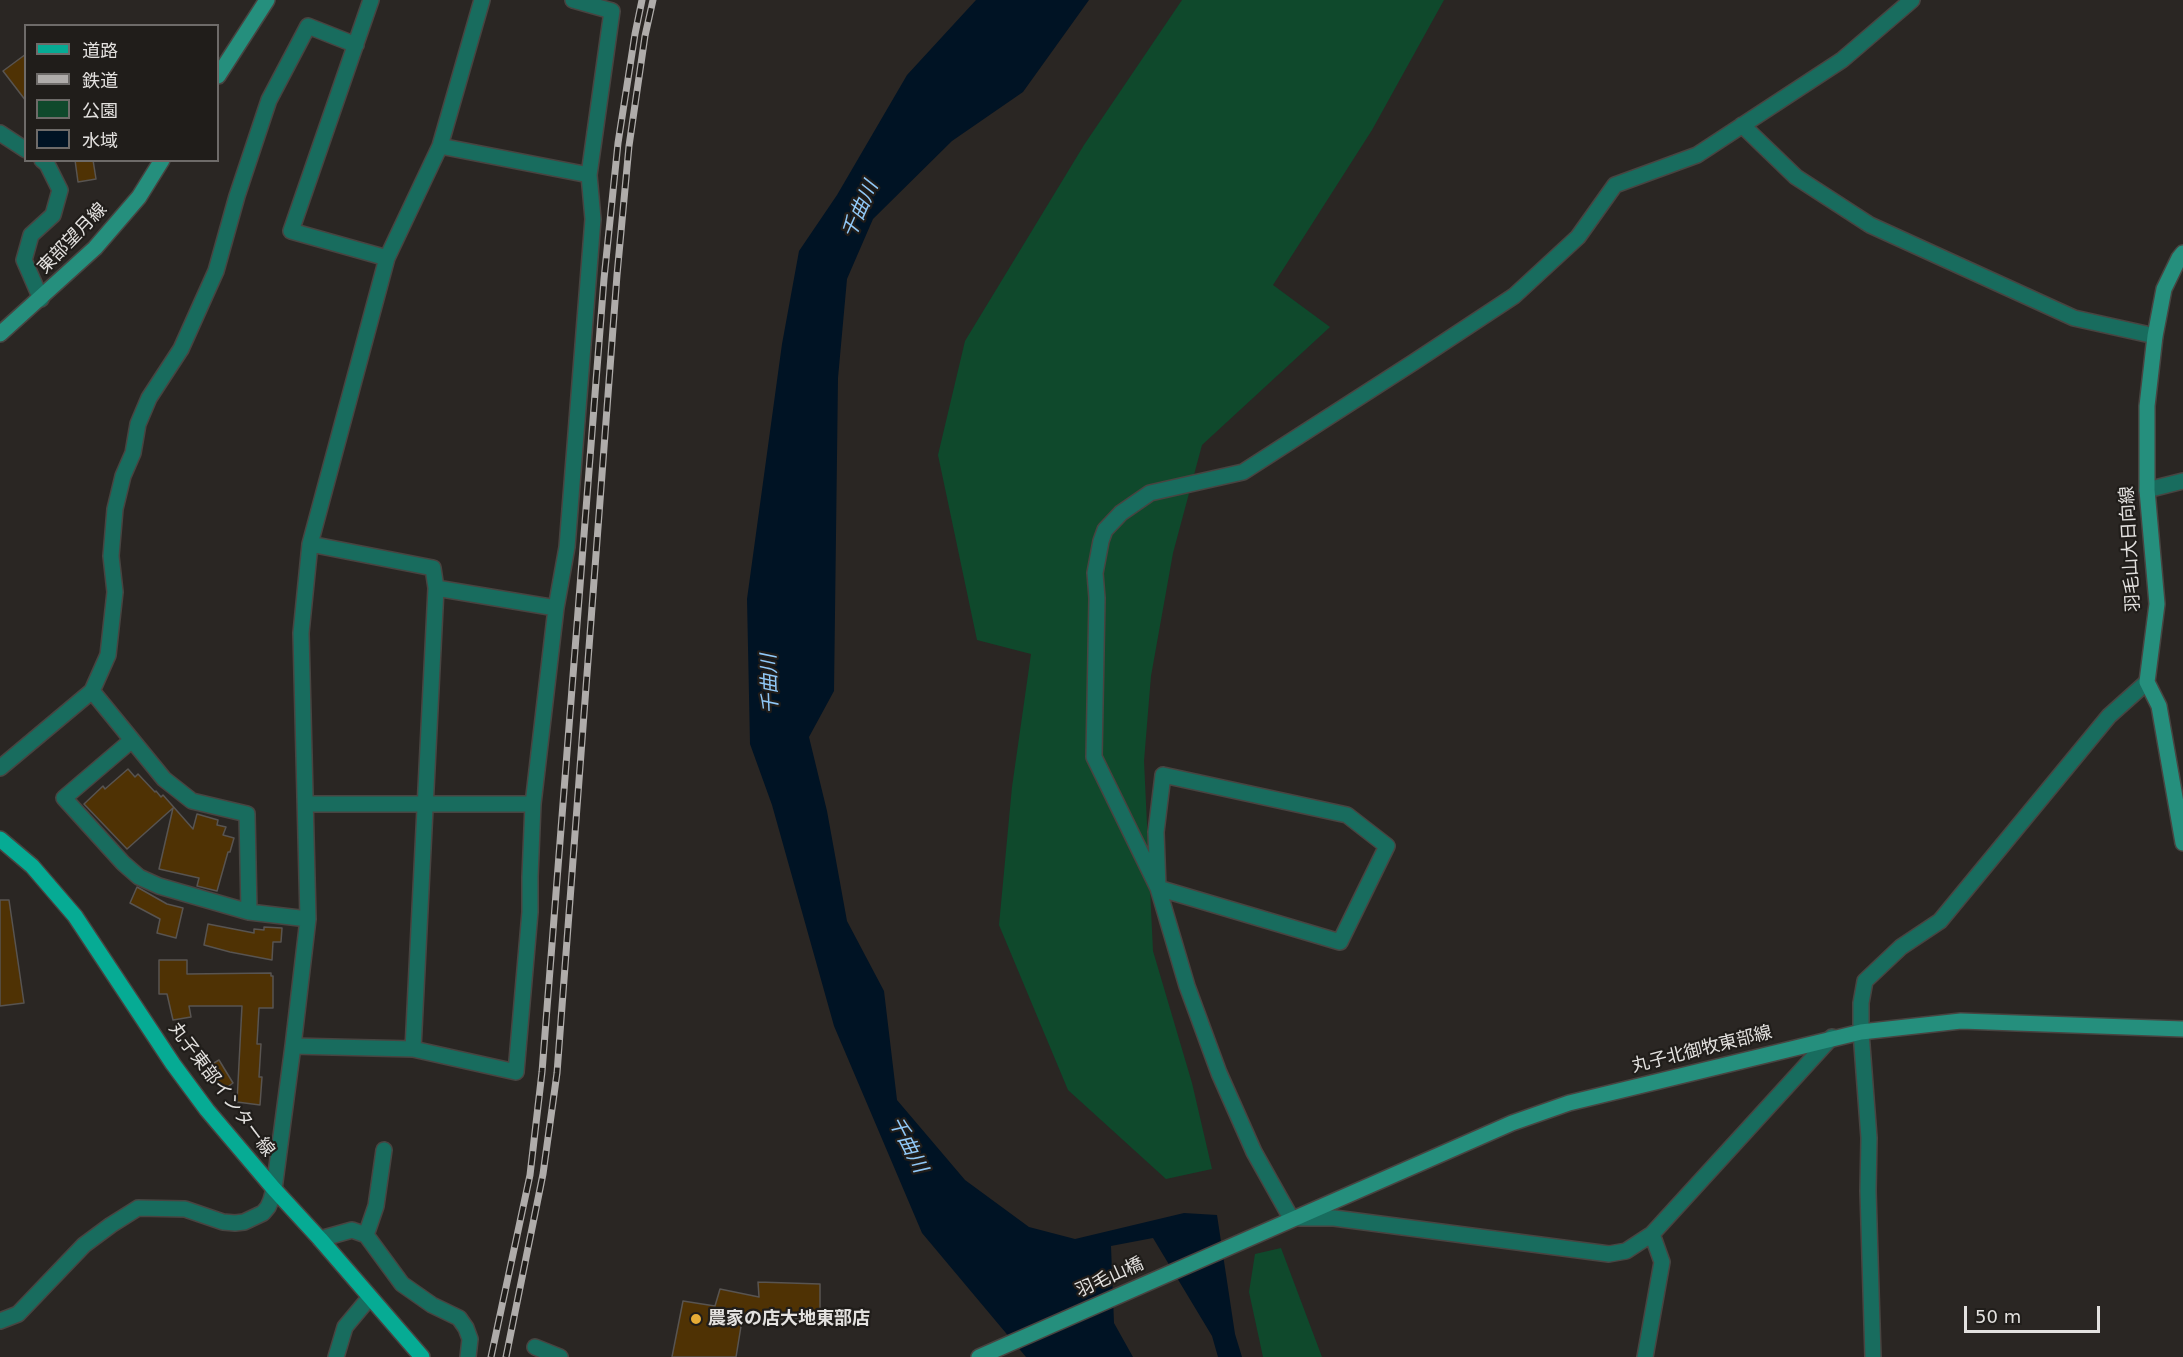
<!DOCTYPE html>
<meta charset="utf-8">
<style>
body{margin:0}
#map{position:relative;width:2183px;height:1357px;overflow:hidden;background:#2a2623;font-family:"DejaVu Sans","Noto Sans JP",sans-serif}
canvas{display:block}
.legend{position:absolute;left:24px;top:24px;width:195px;height:138px;box-sizing:border-box;background:#201d1a;border:2px solid #6e6b69;margin:0;padding:8px 10px;list-style:none;font-size:18px;color:#e3e1df}
.legend li{display:flex;align-items:center;gap:12px;height:30px}
.legend b{width:30px;border:2px solid #6e6b69}
.scale{position:absolute;left:1964px;top:1306px;width:136px;height:27px;box-sizing:border-box;border:3px solid #e3e1df;border-top:0;padding-left:8px;font-size:18px;line-height:21px;white-space:nowrap;color:#e3e1df;-webkit-text-stroke:4px #201d1a;paint-order:stroke}
</style>
<div id="map">
<canvas width="2183" height="1357"></canvas>
<ul class="legend">
<li><b style="height:8px;background:#06ab94"></b>道路</li>
<li><b style="height:8px;background:#afacaa"></b>鉄道</li>
<li><b style="height:16px;background:#0f492c"></b>公園</li>
<li><b style="height:16px;background:#001324"></b>水域</li>
</ul>
<div class="scale">50 m</div>
</div>
<script>
const g = document.querySelector('canvas').getContext('2d');
g.lineJoin = 'round';
function fillPath(path, color) { g.fillStyle = color; g.fill(path, 'evenodd'); }
const shape = rows => new Path2D(rows.map(r => 'M' + r).join(''));
function strokePath(path, color, width, dash) { g.strokeStyle = color; g.lineWidth = width; g.lineCap = dash ? 'butt' : 'round'; g.setLineDash(dash || []); g.stroke(path); }
function label(font, color, halo, rows, align = 'center') {
  g.font = font + ' "DejaVu Sans","Noto Sans JP",sans-serif'; g.lineWidth = 4.5; g.setLineDash([]); g.textBaseline = 'middle'; g.strokeStyle = halo; g.fillStyle = color; for (const [text, x, y, turn = 0] of rows) {
    g.save(); g.translate(x, y); g.rotate((+turn || 0) * Math.PI / 180); g.textAlign = isNaN(turn) ? turn : align; if (halo) g.strokeText(text, 0, 0); g.fillText(text, 0, 0); g.restore();
  }
}
const green = shape([
 [1182,0,1444,0,1372,130,1273,285,1330,327,1202,445,1173,553,1151,676,1144,761,1153,951,1192,1083,1212,1169,1166,1179,1068,1090,999,925,1012,787,1031,654,977,640,938,455,965,341,1084,145],
 [1281,1248,1322,1357,1263,1357,1249,1292,1255,1254]
]);
const water = shape([
 [976,0,1089,0,1023,92,952,141,873,219,847,279,838,378,834,691,809,737,827,811,847,921,884,991,897,1100,965,1180,1029,1227,1075,1239,1184,1213,1217,1215,1235,1334,1242,1357,1218,1357,1212,1336,1153,1238,1111,1246,1114,1323,1133,1357,1026,1357,922,1233,834,1026,772,805,750,744,747,599,782,344,799,251,837,195,907,75]
]);
const building = shape([
 [26,54,26,101,3,71,26,54],
 [75,160,93,160,96,179,78,182,75,160],
 [128,769,135,777,138,774,155,792,156,791,161,797,163,795,193,829,197,814,218,820,217,825,226,827,223,835,234,838,230,852,228,852,217,891,197,886,199,878,159,869,173,808,127,849,84,804,103,786,105,789,128,769],
 [137,887,167,904,183,908,176,938,157,933,160,919,130,903,137,887],
 [0,900,9,900,24,1003,0,1006,0,900],
 [208,924,254,933,254,929,264,930,264,927,282,928,281,942,273,942,272,960,230,952,204,945,208,924],
 [159,960,187,960,187,974,271,973,271,976,273,976,273,1008,259,1008,257,1044,261,1044,259,1077,262,1077,260,1105,237,1102,242,1006,189,1006,191,1017,173,1020,167,994,159,994,159,960],
 [219,1060,233,1083,222,1091,207,1067,219,1060],
 [758,1282,820,1284,820,1318,742,1320,736,1357,672,1357,683,1301,715,1306,720,1289,759,1297,758,1282]
]);
const minor = shape([
 [371,0,291,231,387,258],
 [1742,125,1796,177,1870,225,2074,318,2155,336],
 [0,133,26,150],
 [440,146,589,175,612,11,573,0],
 [41,299,24,260,31,235,53,215,60,190,47,164,42,160],
 [2147,490,2183,481],
 [310,544,433,568,436,588,413,1049],
 [436,588,556,608],
 [92,691,164,779,192,801,247,814,249,912],
 [132,740,64,798,123,863,139,877,159,886,249,912,308,919],
 [0,768,92,691,108,655,115,592,111,556,115,509,123,476,133,453,138,424,149,398,181,349,216,271,237,196,269,100,308,26,356,45],
 [1163,775,1347,815,1387,846,1340,942,1158,888,1156,832,1163,775],
 [306,804,533,804],
 [1832,1037,1652,1234,1626,1251,1609,1254,1334,1218,1291,1218,1254,1152,1219,1073,1187,986,1158,888,1094,757,1097,598,1095,573,1101,541,1105,530,1121,513,1150,493,1243,472,1414,362,1514,296,1578,237,1615,185,1697,155,1842,60,1912,0],
 [293,1046,413,1049,516,1072,530,912,530,877,533,804,556,608,567,547,593,219,589,175],
 [366,1235,376,1206,384,1150],
 [320,1239,352,1230,366,1235,402,1284,432,1305,459,1318,466,1328,470,1339,468,1357],
 [0,1321,18,1314,84,1245,111,1225,138,1208,185,1209,223,1222,235,1223,244,1222,263,1213,268,1207,271,1200,274,1189,293,1046,308,919,301,633,310,544,387,258,440,146,482,0],
 [535,1347,560,1357],
 [336,1357,345,1327,370,1297],
 [1645,1357,1662,1262,1652,1234],
 [1873,1357,1868,1191,1869,1138,1861,1032,1861,1003,1865,981,1901,947,1940,921,2109,716,2147,682]
]);
const secondary = shape([
 [218,76,267,0],
 [2183,253,2179,258,2164,289,2155,336,2147,406,2147,490,2157,604,2147,682,2159,706,2183,843],
 [0,334,95,248,139,197,162,160],
 [979,1357,1512,1123,1569,1103,1861,1032,1961,1021,2183,1029]
]);
const primary = shape([
 [0,839,32,866,75,916,173,1064,207,1110,274,1189,320,1239,422,1357]
]);
const rail = shape([
 [491,1357,530,1175,542,1072,604,279,618,143,635,34,642,0],
 [506,1357,543,1174,557,1073,617,275,629,146,645,36,653,0]
]);
const markers = [
 [696,1319,6,"#e7ac36"]
];
const streetNames = [
 ["東部望月線",73,239,-46],
 ["羽毛山大日向線",2131,549,-93],
 ["丸子北御牧東部線",1702,1050,-14],
 ["丸子東部インター線",221,1090,53],
 ["羽毛山橋",1110,1278,-24]
];
const poiNames = [
 ["農家の店大地東部店",708,1319]
];
const waterNames = [
 ["千曲川",861,210,-66],
 ["千曲川",771,684,-92],
 ["千曲川",907,1145,63]
];
fillPath(green, '#0f492c');
fillPath(water, '#001324');
fillPath(building, '#4f3204');
strokePath(building, '#585451', 1.5);
strokePath(minor, '#484441', 18);
strokePath(secondary, '#484441', 18);
strokePath(primary, '#484441', 18);
strokePath(minor, '#186c5e', 15);
strokePath(secondary, '#258f7d', 15);
strokePath(primary, '#06ab94', 15);
strokePath(rail, '#afacaa', 7);
strokePath(rail, '#201d1a', 4.5, [14]);
for (const [x, y, r, color] of markers) { const dot = new Path2D(); dot.arc(x, y, r, 0, 2 * Math.PI); g.fillStyle = color; g.fill(dot); strokePath(dot, '#201d1a', 2); }
label('18px', '#e3e1df', '#201d1a', streetNames);
label('bold 18px', '#e3e1df', '#201d1a', poiNames, 'left');
label('italic 20px', '#91c9f8', '#201d1a', waterNames);
</script>
